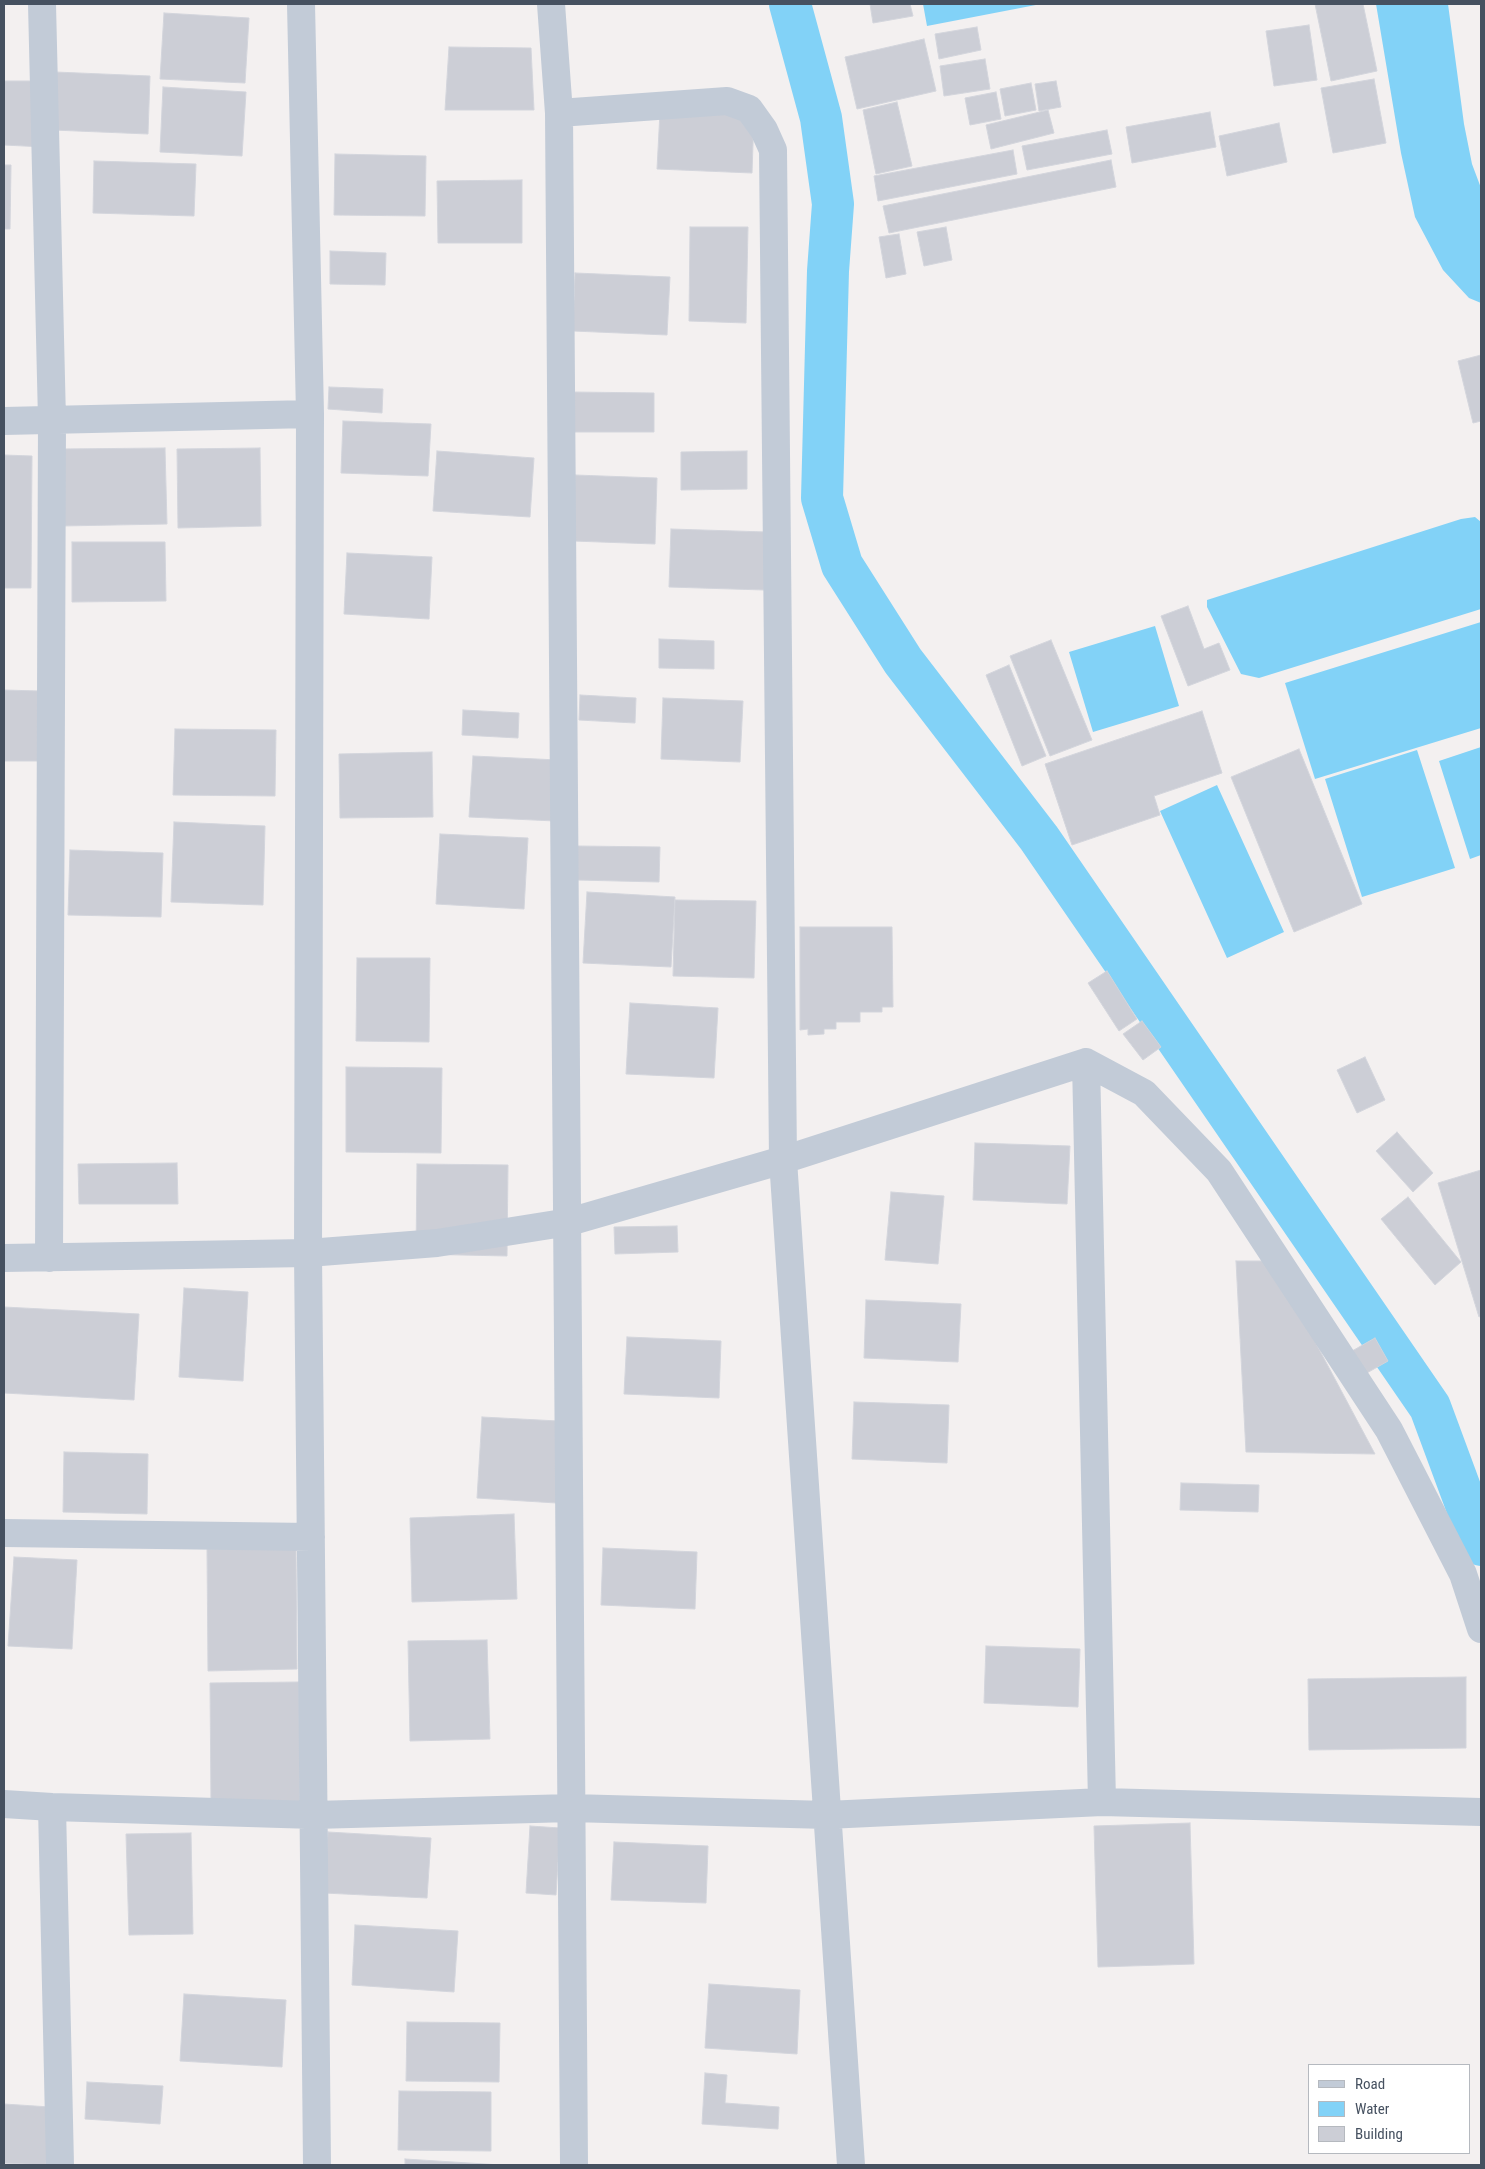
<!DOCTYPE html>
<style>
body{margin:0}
#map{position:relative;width:1485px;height:2169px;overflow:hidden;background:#f3f0f0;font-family:"Roboto Condensed",sans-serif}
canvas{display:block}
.frame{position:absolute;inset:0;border:5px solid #465160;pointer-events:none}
.legend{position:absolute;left:1308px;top:2064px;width:162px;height:90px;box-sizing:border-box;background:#fff;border:1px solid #b5b9bf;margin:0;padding:6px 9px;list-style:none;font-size:15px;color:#465160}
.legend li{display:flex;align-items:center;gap:10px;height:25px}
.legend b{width:25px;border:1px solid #b5b9bf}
</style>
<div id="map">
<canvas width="1485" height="2169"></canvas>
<div class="frame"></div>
<ul class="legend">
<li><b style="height:6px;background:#c2cbd7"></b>Road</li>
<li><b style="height:14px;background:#82d2f7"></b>Water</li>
<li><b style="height:14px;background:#ccced6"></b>Building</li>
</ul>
</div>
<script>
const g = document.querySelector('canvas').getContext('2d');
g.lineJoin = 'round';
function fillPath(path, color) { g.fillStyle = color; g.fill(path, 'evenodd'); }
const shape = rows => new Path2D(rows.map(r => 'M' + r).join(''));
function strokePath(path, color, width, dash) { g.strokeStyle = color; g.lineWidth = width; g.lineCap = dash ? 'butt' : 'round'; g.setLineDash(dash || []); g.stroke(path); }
const water = shape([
 [923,4,1041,4,927,26],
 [1376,4,1448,4,1464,124,1472,164,1481,188,1481,303,1469,298,1443,270,1415,217,1401,153],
 [1475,517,1481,522,1481,609,1259,678,1241,674,1207,607,1207,600,1461,519],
 [1481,622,1481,728,1315,779,1285,683],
 [1155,626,1179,706,1093,732,1069,652],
 [1481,747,1481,855,1470,859,1439,761],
 [1417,750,1455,868,1362,897,1325,779],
 [1217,785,1284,932,1227,958,1160,811]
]);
const canal = shape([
 [790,4,821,118,833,204,828,271,822,498,842,565,903,661,1039,838,1430,1407,1481,1545]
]);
const building = shape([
 [870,4,910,4,913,16,873,23,870,4],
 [1315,4,1363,4,1377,71,1331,81,1315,4],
 [164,13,249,18,245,83,160,79,164,13],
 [1309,25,1317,80,1274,86,1266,31,1309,25],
 [977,27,981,50,939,59,935,34,977,27],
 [924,39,936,91,857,109,845,57,924,39],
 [449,47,531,48,534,110,445,110,449,47],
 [985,59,990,89,944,96,940,66,985,59],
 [55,72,150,76,148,134,53,130,55,72],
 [1374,79,1386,143,1333,153,1321,88,1374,79],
 [4,81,42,81,44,147,4,145,4,81],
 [1056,81,1061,107,1039,111,1035,84,1056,81],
 [1031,83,1036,110,1005,116,1000,89,1031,83],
 [163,87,246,92,242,156,160,152,163,87],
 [996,92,1001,119,970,125,965,98,996,92],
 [897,102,912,166,876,174,863,110,897,102],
 [1048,110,1054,133,991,149,986,125,1048,110],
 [660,112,754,115,752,173,657,169,660,112],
 [1210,112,1216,147,1132,163,1126,127,1210,112],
 [1279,123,1287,162,1227,176,1219,136,1279,123],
 [1107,130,1112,154,1027,170,1022,146,1107,130],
 [1013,150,1017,174,878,201,874,176,1013,150],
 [335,154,426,156,425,216,334,215,335,154],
 [1111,160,1116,187,889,233,883,206,1111,160],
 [94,161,196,164,194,216,93,213,94,161],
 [4,165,11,165,10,229,4,229,4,165],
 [522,180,522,243,438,243,437,181,522,180],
 [690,227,748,227,746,323,689,321,690,227],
 [946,227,952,260,924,266,917,232,946,227],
 [899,234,906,274,886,278,879,237,899,234],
 [330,251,386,253,385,285,330,284,330,251],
 [575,273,670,277,667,335,573,331,575,273],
 [1481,355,1481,421,1473,423,1458,361,1481,355],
 [329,387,383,389,382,413,328,409,329,387],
 [572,392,654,393,654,432,572,432,572,392],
 [343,421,431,424,428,476,341,473,343,421],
 [165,448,167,524,62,526,61,449,165,448],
 [260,448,261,526,178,528,177,449,260,448],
 [437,451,534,458,530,517,433,511,437,451],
 [747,451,747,489,681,490,681,452,747,451],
 [4,455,32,456,31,588,4,588,4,455],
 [575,475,657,478,655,544,573,541,575,475],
 [671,529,766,532,764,590,669,587,671,529],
 [72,542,165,542,166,601,72,602,72,542],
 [347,553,432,557,429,619,344,614,347,553],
 [1188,606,1204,649,1219,643,1230,670,1188,686,1161,616,1188,606],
 [659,639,714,641,714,669,659,668,659,639],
 [1051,640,1092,740,1050,756,1010,656,1051,640],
 [1009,665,1046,756,1022,766,986,675,1009,665],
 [4,690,39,691,38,761,4,761,4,690],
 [580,695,636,698,635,723,579,720,580,695],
 [663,698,743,701,740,762,661,759,663,698],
 [463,710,519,713,518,738,462,735,463,710],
 [1202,711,1222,773,1154,796,1160,815,1072,845,1045,764,1202,711],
 [175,729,276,730,275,796,173,795,175,729],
 [1299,749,1362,904,1294,932,1231,777,1299,749],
 [432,752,433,817,340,818,339,754,432,752],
 [473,756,558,760,555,821,469,817,473,756],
 [174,822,265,826,263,905,171,902,174,822],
 [440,834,528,838,524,909,436,904,440,834],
 [577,846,660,847,659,882,577,880,577,846],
 [70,850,163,853,161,917,68,915,70,850],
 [587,892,675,897,671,967,583,963,587,892],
 [675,900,756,901,754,978,673,976,675,900],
 [800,927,892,927,893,1007,882,1007,882,1012,860,1012,860,1022,836,1022,836,1029,824,1029,824,1034,808,1035,808,1029,800,1030,800,927],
 [357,958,430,958,429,1042,356,1041,357,958],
 [1107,971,1137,1019,1119,1031,1088,983,1107,971],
 [630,1003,718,1008,714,1078,626,1074,630,1003],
 [1142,1021,1161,1047,1143,1060,1123,1034,1142,1021],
 [1365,1057,1385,1100,1357,1113,1337,1070,1365,1057],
 [346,1067,442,1068,441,1153,346,1152,346,1067],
 [1397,1132,1433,1173,1413,1192,1376,1151,1397,1132],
 [975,1143,1070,1146,1067,1204,973,1200,975,1143],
 [177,1163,178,1204,79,1204,78,1164,177,1163],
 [417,1164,508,1165,507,1256,416,1254,417,1164],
 [1481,1170,1481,1316,1479,1317,1438,1183,1481,1170],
 [891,1192,944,1196,938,1264,885,1260,891,1192],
 [1408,1197,1461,1262,1435,1285,1381,1219,1408,1197],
 [677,1226,678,1252,615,1254,614,1227,677,1226],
 [1236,1261,1272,1261,1375,1454,1246,1452,1236,1261],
 [184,1288,248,1292,243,1381,179,1377,184,1288],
 [866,1300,961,1304,958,1362,864,1358,866,1300],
 [4,1307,139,1314,134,1400,4,1393,4,1307],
 [627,1337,721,1341,719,1398,624,1394,627,1337],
 [1375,1338,1388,1361,1358,1378,1345,1355,1375,1338],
 [854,1402,949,1405,947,1463,852,1459,854,1402],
 [482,1417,577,1422,572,1504,477,1498,482,1417],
 [64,1452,148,1454,147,1514,63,1512,64,1452],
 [1181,1483,1259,1485,1258,1512,1180,1510,1181,1483],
 [514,1514,517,1599,412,1602,410,1518,514,1514],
 [296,1548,297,1669,208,1671,207,1549,296,1548],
 [603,1548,697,1552,695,1609,601,1605,603,1548],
 [14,1557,77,1560,72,1649,8,1646,14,1557],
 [487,1640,490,1739,410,1741,408,1641,487,1640],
 [986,1646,1080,1649,1078,1707,984,1703,986,1646],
 [1466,1677,1466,1748,1309,1750,1308,1679,1466,1677],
 [299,1682,300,1804,211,1804,210,1683,299,1682],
 [1190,1823,1194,1964,1098,1967,1094,1826,1190,1823],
 [530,1826,560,1828,556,1895,526,1893,530,1826],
 [328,1832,431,1838,427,1898,324,1893,328,1832],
 [191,1833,193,1934,129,1935,126,1834,191,1833],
 [614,1842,708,1846,706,1903,611,1900,614,1842],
 [355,1925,458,1931,454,1992,352,1985,355,1925],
 [709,1984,800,1990,797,2054,705,2048,709,1984],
 [184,1994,286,2000,282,2067,180,2061,184,1994],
 [407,2022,500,2023,499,2082,406,2081,407,2022],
 [705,2073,727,2075,725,2103,779,2107,778,2129,702,2124,705,2073],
 [87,2082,163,2086,160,2124,85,2119,87,2082],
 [399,2091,491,2092,491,2151,398,2150,399,2091],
 [4,2104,50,2107,46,2165,4,2163,4,2104],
 [405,2159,501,2165,405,2165,405,2159]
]);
const street = shape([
 [42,4,52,420,49,1258],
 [301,4,310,414,308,1253,317,2165],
 [551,4,559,113,574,2165],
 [559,113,727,101,749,109,764,130,773,150,783,1160,851,2165],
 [4,421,310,414],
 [1086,1062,1102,1802],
 [4,1258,308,1253,437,1243,569,1222,783,1160,1086,1062,1144,1093,1219,1171,1389,1430,1463,1574,1481,1629],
 [4,1533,311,1537],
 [4,1804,52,1807,314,1815,571,1808,827,1815,1102,1802,1481,1812],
 [52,1807,60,2165]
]);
fillPath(water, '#82d2f7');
strokePath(canal, '#82d2f7', 42);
fillPath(building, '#ccced6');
strokePath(building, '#d3d5dc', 1);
strokePath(street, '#c2cbd7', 28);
</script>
